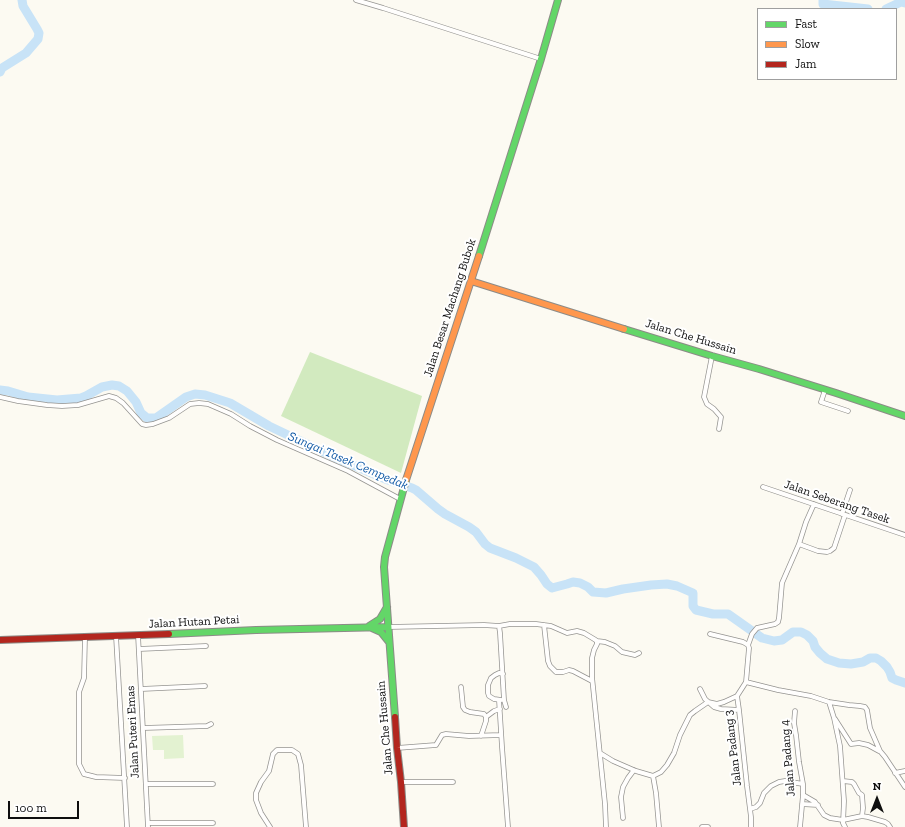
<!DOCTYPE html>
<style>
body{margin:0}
#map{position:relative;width:905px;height:827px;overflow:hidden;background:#fcfaf2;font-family:"Zilla Slab",serif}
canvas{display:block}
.legend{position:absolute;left:757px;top:8px;width:140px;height:72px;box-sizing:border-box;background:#fff;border:1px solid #9f9f9f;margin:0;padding:5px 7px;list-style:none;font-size:12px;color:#0e0e0e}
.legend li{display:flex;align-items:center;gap:8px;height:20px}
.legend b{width:20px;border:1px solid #9f9f9f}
.north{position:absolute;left:857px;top:779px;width:40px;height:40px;-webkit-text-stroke:3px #fff;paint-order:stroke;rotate:0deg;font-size:11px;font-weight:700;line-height:16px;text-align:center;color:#0e0e0e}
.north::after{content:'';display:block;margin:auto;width:14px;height:18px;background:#0e0e0e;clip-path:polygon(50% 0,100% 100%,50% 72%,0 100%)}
.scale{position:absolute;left:8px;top:801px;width:71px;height:18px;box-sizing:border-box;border:2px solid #0e0e0e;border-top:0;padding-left:5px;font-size:12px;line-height:14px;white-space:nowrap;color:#0e0e0e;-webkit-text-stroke:3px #fff;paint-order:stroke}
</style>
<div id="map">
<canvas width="905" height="827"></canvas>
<ul class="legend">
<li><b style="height:5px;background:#63d668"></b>Fast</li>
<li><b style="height:5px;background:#ff974d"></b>Slow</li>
<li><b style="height:5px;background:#b3261e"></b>Jam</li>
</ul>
<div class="north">N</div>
<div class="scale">100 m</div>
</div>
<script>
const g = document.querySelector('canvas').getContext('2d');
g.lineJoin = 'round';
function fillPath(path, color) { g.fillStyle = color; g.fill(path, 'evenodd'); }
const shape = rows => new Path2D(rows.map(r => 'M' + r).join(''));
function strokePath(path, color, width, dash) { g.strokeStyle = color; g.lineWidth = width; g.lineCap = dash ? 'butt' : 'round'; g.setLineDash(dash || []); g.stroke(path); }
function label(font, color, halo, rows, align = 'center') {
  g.font = font + ' "Zilla Slab",serif'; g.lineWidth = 4; g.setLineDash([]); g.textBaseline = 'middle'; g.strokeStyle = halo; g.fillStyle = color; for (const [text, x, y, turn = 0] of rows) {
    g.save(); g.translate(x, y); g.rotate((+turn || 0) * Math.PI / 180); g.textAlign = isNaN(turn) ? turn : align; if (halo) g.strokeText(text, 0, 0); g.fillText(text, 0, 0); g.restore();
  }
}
const green = shape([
 [183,735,184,758,164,759,164,750,153,750,152,736]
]);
const forest = shape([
 [310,352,422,396,401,473,281,416]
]);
const river = shape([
 [823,0,823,4,868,9],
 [886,9,901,2,905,3],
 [0,72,2,68,26,53,38,39,39,33,37,29,23,6,22,0],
 [0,390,8,391,28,397,57,400,81,398,86,396,102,387,112,385,119,386,127,391,136,402,141,413,147,418,156,418,186,397,195,394,205,395,230,403,269,426,332,456,388,480,412,488,416,490,438,509,445,514,469,527,476,532,485,544,490,548,516,558,534,567,541,575,547,584,552,588,567,584,573,582,580,583,588,587,593,592,606,593,623,589,651,585,667,584,677,586,693,593,693,606,696,610,713,614,728,614,762,638,774,641,782,640,793,632,801,632,807,635,813,641,815,647,820,653,827,659,839,663,851,664,863,662,870,658,876,658,881,661,887,667,890,672,892,678,896,680,905,683]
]);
const street = shape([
 [356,0,383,8,541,59],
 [712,356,704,397,707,404,714,409,721,417,719,429],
 [825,390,821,402,848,411],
 [0,397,18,401,47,405,62,406,78,405,109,396,116,398,123,403,142,424,146,425,153,424,169,418,190,404,199,403,208,404,231,414,250,426,277,440,348,471,400,499],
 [763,487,905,535],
 [842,514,850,490],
 [799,544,818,551,827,552,830,551,834,548,845,515],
 [544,625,548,661,550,666,556,672,563,672,569,670,573,671,592,681],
 [499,626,500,633,504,700,506,707],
 [388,627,484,625,499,626,510,624,536,624,551,626,567,633,577,631,584,633,594,639,597,641,605,642,615,646,622,652,635,655,639,653],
 [710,634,743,642,748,645],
 [138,635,148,827],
 [116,636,127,827],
 [85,637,84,678,79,692,79,764,84,774,96,777,125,778],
 [597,641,597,644,594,650,592,658,592,677,605,804,606,827],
 [748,645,749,648,746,682,737,696,739,710,747,786,751,817,751,827],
 [748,645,752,634,757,628,775,624,778,622,779,618,782,583,799,544,806,522,814,504],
 [139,649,206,646],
 [746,682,778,690,811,696,829,702,849,705,860,706,865,707,867,710,870,728,880,751,885,757,905,787],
 [461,687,463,707,465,710,470,712,484,714,486,717,486,721,481,736],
 [141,689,205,686],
 [700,689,705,699,714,707,721,709,739,710],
 [499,700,502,747,508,827],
 [501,700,494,699,489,696,488,693,488,685,491,678,495,675,499,673,503,674],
 [829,702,834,718,840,746,844,801,843,823,845,827],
 [795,711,794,723,796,735,799,762,803,784,803,795,800,827],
 [486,717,494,711,500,709],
 [835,719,851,744,859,743,868,745,879,751],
 [143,728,207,726,211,724],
 [397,748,436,745,442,735,446,734,469,736,501,735],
 [600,753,613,761,636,771,653,776,656,793,659,827],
 [895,773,905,771],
 [653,776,661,772,667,765,674,753,680,735,690,715,695,711,708,702,717,704,724,702,737,696],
 [843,781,852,782,854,784,859,793,862,795,863,808,862,816],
 [401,782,453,782],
 [146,784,213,784],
 [803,795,815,802,824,815,830,818,843,820,862,816,868,817,885,822,888,824,890,827],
 [802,804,818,805],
 [750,809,756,807,760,803,764,793,771,786,779,782,785,781,803,784],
 [623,818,621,797,623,787,628,778,634,770],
 [148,823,213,823],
 [270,827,261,813,256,800,256,793,261,782,269,771,273,754,277,750,292,750,298,754,301,765,306,827],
 [702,827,708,827]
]);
const fast = shape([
 [479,256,541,59,558,0],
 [624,329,712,356,759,369,836,393,905,416],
 [369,626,380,619,387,607],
 [372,628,381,632,389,642],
 [169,634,256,630,388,627],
 [395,717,384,567,385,557,406,480]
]);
const slow = shape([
 [471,281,624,329],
 [406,480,479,256]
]);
const jam = shape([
 [0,640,169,634],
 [395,717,397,748,401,782,404,827]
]);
const streetNames = [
 ["Jalan Besar Machang Bubok",450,308,-72],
 ["Jalan Che Hussain",691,337,17],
 ["Jalan Seberang Tasek",837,502,19],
 ["Jalan Hutan Petai",194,622,-3],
 ["Jalan Che Hussain",385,728,-95],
 ["Jalan Puteri Emas",133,732,-93],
 ["Jalan Padang 3",733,748,-97],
 ["Jalan Padang 4",788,758,-95]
];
const waterNames = [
 ["Sungai Tasek Cempedak",348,461,23]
];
fillPath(green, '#e3f2d1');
fillPath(forest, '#d2eabf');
strokePath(river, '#c8e3f7', 9);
strokePath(street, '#959491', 5.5);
strokePath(fast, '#8c8b87', 8);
strokePath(slow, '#8c8b87', 8);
strokePath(jam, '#8c8b87', 8);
strokePath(street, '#fffefd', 4);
strokePath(fast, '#63d668', 6);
strokePath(slow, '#ff974d', 6);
strokePath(jam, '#b3261e', 6);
label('12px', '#0e0e0e', '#fff', streetNames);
label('italic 13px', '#115aa6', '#fff', waterNames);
</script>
